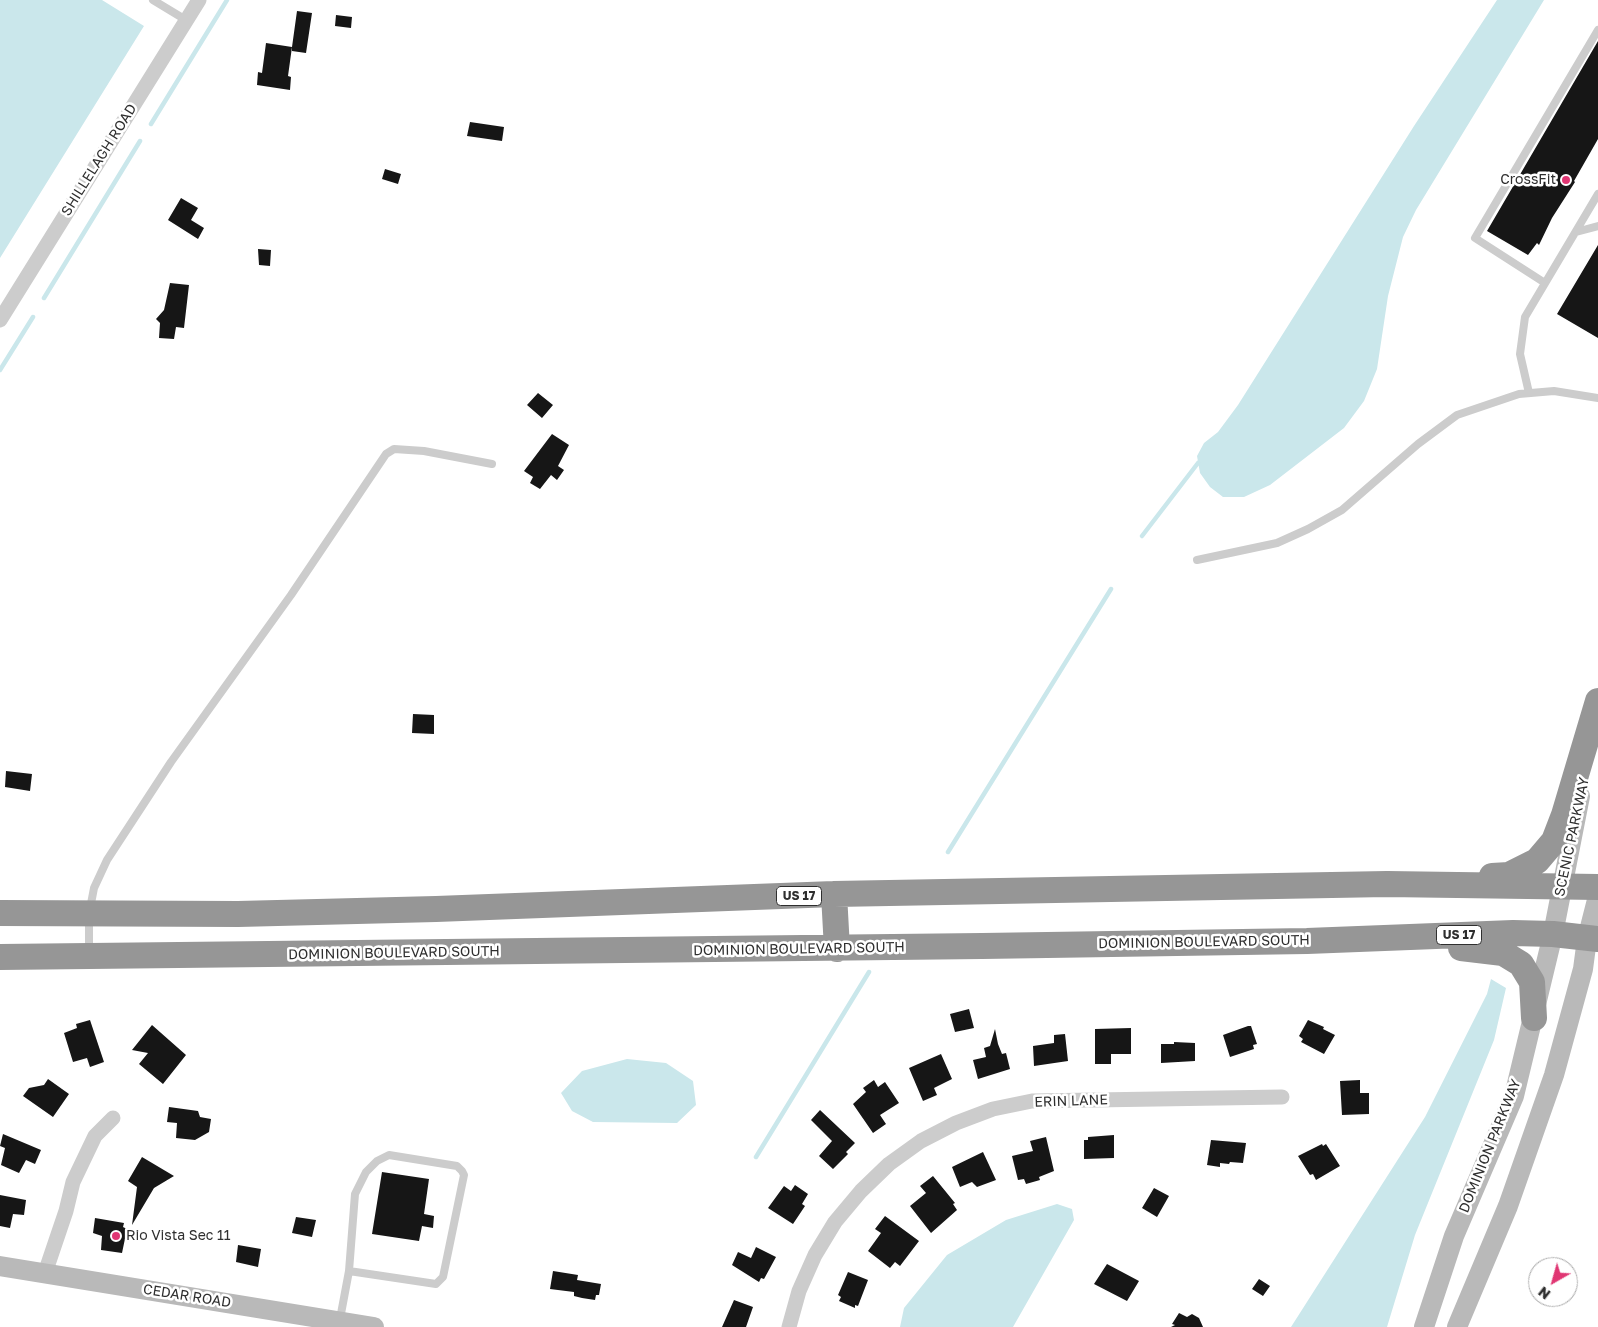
<!DOCTYPE html>
<style>
body{margin:0}
#map{position:relative;width:1598px;height:1327px;overflow:hidden;background:#fff;font-family:"Golos Text",sans-serif}
canvas{display:block}
.north{position:absolute;left:1528px;top:1257px;width:50px;height:50px;box-sizing:border-box;background:#fff;border:1px solid #acacac;border-radius:50%;rotate:218deg;font-size:14px;font-weight:700;line-height:20px;text-align:center;color:#2f2f2f}
.north::after{content:'';display:block;margin:auto;width:18px;height:22px;background:#e03673;clip-path:polygon(50% 0,100% 100%,50% 72%,0 100%)}
</style>
<div id="map">
<canvas width="1598" height="1327"></canvas>
<div class="north">N</div>
</div>
<script>
const g = document.querySelector('canvas').getContext('2d');
g.lineJoin = 'round';
function fillPath(path, color) { g.fillStyle = color; g.fill(path, 'evenodd'); }
const shape = rows => new Path2D(rows.map(r => 'M' + r).join(''));
function strokePath(path, color, width, dash) { g.strokeStyle = color; g.lineWidth = width; g.lineCap = dash ? 'butt' : 'round'; g.setLineDash(dash || []); g.stroke(path); }
function label(font, color, halo, rows, align = 'center') {
  g.font = font + ' "Golos Text",sans-serif'; g.lineWidth = 5; g.setLineDash([]); g.textBaseline = 'middle'; g.strokeStyle = halo; g.fillStyle = color; for (const [text, x, y, turn = 0] of rows) {
    g.save(); g.translate(x, y); g.rotate((+turn || 0) * Math.PI / 180); g.textAlign = isNaN(turn) ? turn : align; if (halo) g.strokeText(text, 0, 0); g.fillText(text, 0, 0); g.restore();
  }
}
const water = shape([
 [0,0,102,0,144,26,0,258],
 [1497,0,1544,0,1416,210,1403,237,1388,296,1377,369,1364,401,1344,428,1270,485,1244,497,1223,497,1210,487,1200,473,1197,456,1204,443,1218,432,1238,405,1414,126],
 [1491,979,1506,988,1494,1040,1415,1235,1387,1327,1291,1327,1425,1117,1487,994],
 [627,1059,666,1063,693,1081,696,1105,677,1123,593,1122,572,1111,561,1093,582,1071],
 [1057,1204,1072,1209,1074,1220,1013,1327,900,1327,904,1308,947,1255,1006,1220]
]);
const stream = shape([
 [151,124,227,0],
 [44,298,140,141],
 [0,370,33,317],
 [1142,536,1198,463],
 [948,852,1111,589],
 [756,1157,869,972]
]);
const building = shape([
 [297,11,312,13,306,53,292,51,292,47,288,76,291,77,290,90,257,85,258,72,262,73,266,43,292,47],
 [336,15,352,17,351,28,335,26],
 [1598,41,1598,139,1574,181,1575,182,1552,218,1539,245,1537,243,1528,255,1487,231],
 [470,122,504,127,502,141,467,136],
 [385,169,401,174,398,184,382,179],
 [181,198,198,208,191,220,204,228,198,239,168,220],
 [1598,245,1598,338,1557,314],
 [258,249,271,250,270,266,259,265],
 [170,283,189,285,184,328,176,327,174,339,159,338,160,323,156,319,164,310],
 [538,393,553,405,542,418,527,405],
 [552,434,569,445,558,466,564,470,557,480,551,475,540,489,530,483,533,477,524,471],
 [413,714,434,715,434,734,412,733],
 [6,771,32,774,30,791,5,787],
 [969,1009,974,1028,955,1032,950,1014],
 [90,1020,104,1062,90,1067,87,1058,73,1062,64,1033,77,1028,76,1024],
 [1308,1020,1324,1027,1323,1029,1335,1035,1324,1054,1301,1042,1303,1039,1299,1036],
 [152,1025,186,1055,163,1084,139,1064,148,1053,132,1050],
 [1248,1026,1251,1026,1257,1044,1253,1045,1254,1049,1230,1057,1223,1035],
 [1131,1028,1131,1054,1111,1054,1111,1064,1095,1064,1095,1029],
 [995,1029,998,1044,1002,1054,1006,1053,1010,1069,978,1079,973,1060,986,1057,984,1048,990,1046],
 [1065,1034,1068,1061,1034,1066,1033,1046,1054,1043,1054,1035],
 [1174,1042,1195,1043,1195,1061,1161,1063,1161,1044,1174,1044],
 [941,1054,952,1079,934,1088,937,1095,923,1101,909,1068],
 [48,1079,69,1094,53,1117,23,1096,29,1088,44,1085],
 [874,1080,878,1087,885,1082,899,1103,880,1115,886,1124,873,1133,853,1104,866,1092,863,1088],
 [1360,1080,1360,1093,1369,1093,1369,1114,1342,1115,1340,1081],
 [169,1107,198,1111,200,1117,211,1119,209,1132,195,1140,176,1138,177,1123,167,1122],
 [820,1110,855,1143,846,1152,848,1154,833,1169,819,1156,832,1141,811,1120],
 [3,1134,41,1150,35,1164,26,1160,19,1173,1,1165,5,1148,0,1146],
 [1114,1135,1114,1158,1084,1159,1084,1140,1088,1140,1088,1137],
 [1046,1137,1054,1171,1039,1177,1040,1180,1026,1184,1024,1179,1018,1180,1012,1156,1033,1151,1030,1141],
 [1211,1140,1246,1143,1243,1163,1230,1162,1229,1164,1220,1163,1220,1167,1207,1165],
 [1322,1144,1323,1146,1326,1144,1340,1166,1316,1180,1313,1174,1310,1175,1298,1156],
 [983,1152,996,1180,977,1187,972,1182,960,1187,952,1167],
 [142,1157,174,1176,154,1188,132,1225,137,1187,128,1181],
 [382,1172,429,1179,424,1214,434,1216,433,1228,422,1226,419,1241,372,1234],
 [933,1176,955,1203,953,1204,957,1210,931,1233,910,1206,926,1193,920,1186],
 [795,1185,808,1194,802,1204,805,1206,793,1224,768,1208,784,1186,791,1191],
 [1154,1188,1169,1196,1157,1217,1142,1208],
 [0,1195,26,1200,24,1215,13,1214,10,1228,0,1226],
 [885,1216,919,1241,900,1266,895,1262,890,1268,868,1251,881,1233,875,1229],
 [296,1217,316,1220,312,1237,292,1233],
 [95,1218,124,1223,123,1227,127,1229,122,1253,101,1250,102,1236,93,1233],
 [238,1245,261,1249,258,1267,236,1262],
 [756,1247,776,1257,764,1279,761,1278,759,1282,732,1265,738,1252,751,1258],
 [1107,1264,1139,1281,1127,1301,1094,1284],
 [553,1271,578,1275,577,1280,601,1284,599,1295,596,1295,595,1300,582,1298,574,1296,574,1292,550,1289],
 [848,1272,868,1280,858,1306,855,1305,855,1308,839,1301,841,1297,838,1295],
 [1259,1279,1270,1286,1263,1296,1252,1289],
 [734,1300,753,1307,746,1327,722,1327],
 [1179,1313,1187,1317,1192,1314,1199,1318,1203,1327,1171,1327,1175,1325,1172,1324]
]);
const lane = shape([
 [153,0,186,20],
 [1576,232,1598,226],
 [1545,283,1475,238,1598,30],
 [1529,393,1520,354,1525,317,1598,194],
 [1197,560,1277,543,1308,529,1342,510,1418,444,1457,415,1519,394,1554,391,1598,398],
 [89,951,89,914,94,888,107,860,171,762,291,595,386,454,394,449,424,451,492,464],
 [340,1319,349,1271,436,1284,443,1277,464,1175,462,1171,457,1166,389,1155,377,1161,366,1172,355,1194,349,1271]
]);
const street = shape([
 [0,320,199,0],
 [45,1273,66,1211,73,1182,95,1136,113,1118],
 [789,1327,799,1291,815,1255,835,1222,861,1191,889,1164,921,1141,956,1123,993,1109,1032,1101,1282,1097]
]);
const secondary = shape([
 [0,1266,374,1327],
 [1424,1327,1454,1236,1514,1096,1553,934,1580,796],
 [1457,1327,1508,1206,1554,1075,1583,969,1587,939,1598,896]
]);
const highway = shape([
 [1492,876,1509,875,1537,861,1554,841,1564,815,1598,701],
 [834,894,837,949],
 [0,913,238,914,436,909,834,894,1387,884,1598,887],
 [1461,948,1503,953,1521,964,1532,982,1534,1018],
 [0,957,982,946,1307,941,1513,933,1553,934,1598,939]
]);
const markers = [
 [1566,180,5,"#e03673"],
 [116,1236,5,"#e03673"]
];
const shields = [
 [799,896,45],
 [1459,935,45]
];
const shieldNames = [
 ["US 17",799,896],
 ["US 17",1459,935]
];
const streetNames = [
 ["SHILLELAGH ROAD",99,160,-58],
 ["SCENIC PARKWAY",1572,837,-78],
 ["DOMINION BOULEVARD SOUTH",1204,942,-1],
 ["DOMINION BOULEVARD SOUTH",799,949,-1],
 ["DOMINION BOULEVARD SOUTH",394,953,-1],
 ["ERIN LANE",1071,1101,-2],
 ["DOMINION PARKWAY",1490,1146,-68],
 ["CEDAR ROAD",187,1296,9]
];
const poiNames = [
 ["CrossFit",1556,180],
 ["Rio Vista Sec 11",126,1236,"left"]
];
fillPath(water, '#cae7eb');
strokePath(stream, '#cae7eb', 4.5);
fillPath(building, '#161616');
strokePath(lane, '#ccc', 8);
strokePath(street, '#ccc', 15);
strokePath(secondary, '#b9b9b9', 20);
strokePath(highway, '#969696', 26);
for (const [x, y, r, color] of markers) { const dot = new Path2D(); dot.arc(x, y, r, 0, 2 * Math.PI); g.fillStyle = color; g.fill(dot); strokePath(dot, '#fff', 2); }
for (const [x, y, w] of shields) { const box = new Path2D(); box.roundRect(x - w / 2, y - 9.5, w, 19, 4); g.fillStyle = '#fff'; g.fill(box); strokePath(box, '#2f2f2f', 1); }
label('bold 12px', '#2f2f2f', null, shieldNames);
label('14px', '#2f2f2f', '#fff', streetNames);
label('14px', '#2f2f2f', '#fff', poiNames, 'right');
</script>
